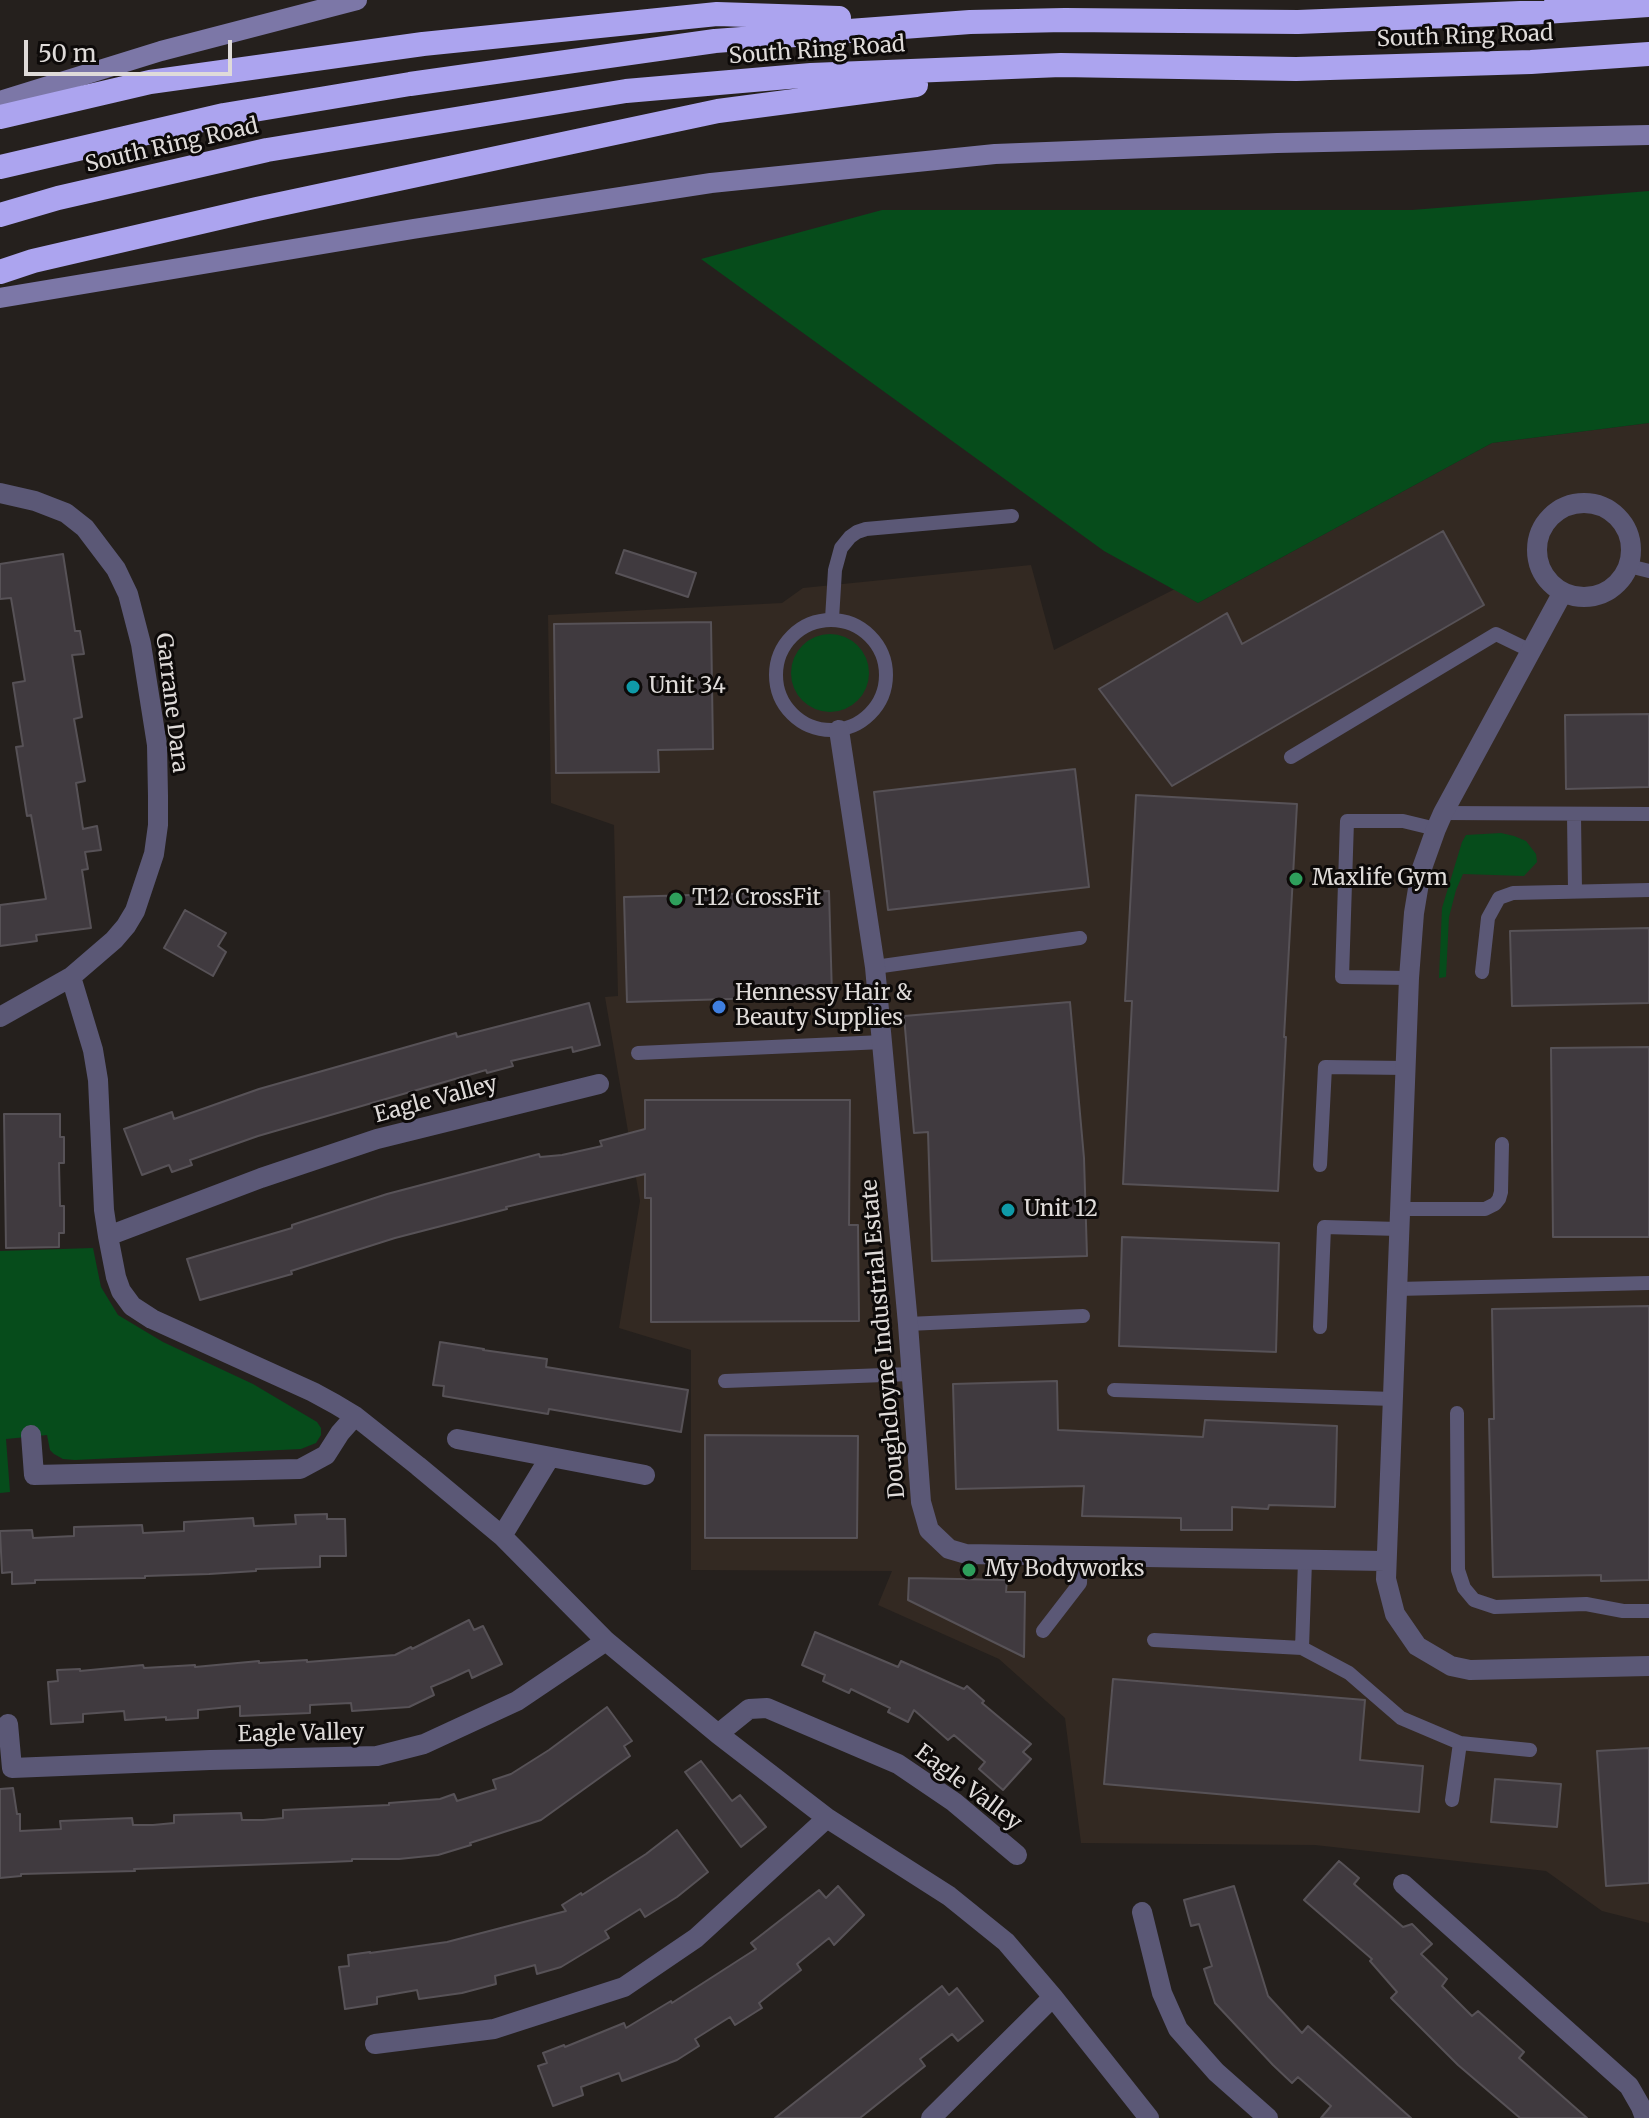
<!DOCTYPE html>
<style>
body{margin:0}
#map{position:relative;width:1649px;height:2118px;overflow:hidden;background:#25201d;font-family:Merriweather,serif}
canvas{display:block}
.scale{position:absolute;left:24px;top:40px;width:208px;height:36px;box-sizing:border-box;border:4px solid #dfdbd9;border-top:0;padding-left:10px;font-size:24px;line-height:28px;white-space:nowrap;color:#dfdbd9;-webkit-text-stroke:6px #0d0a09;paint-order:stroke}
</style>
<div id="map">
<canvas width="1649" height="2118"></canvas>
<div class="scale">50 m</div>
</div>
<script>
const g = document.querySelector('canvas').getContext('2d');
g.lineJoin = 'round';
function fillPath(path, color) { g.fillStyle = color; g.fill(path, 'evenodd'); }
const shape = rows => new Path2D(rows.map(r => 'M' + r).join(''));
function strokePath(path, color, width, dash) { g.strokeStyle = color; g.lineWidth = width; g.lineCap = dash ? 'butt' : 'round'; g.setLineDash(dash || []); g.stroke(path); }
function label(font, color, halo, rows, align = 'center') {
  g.font = font + ' Merriweather,serif'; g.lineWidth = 6; g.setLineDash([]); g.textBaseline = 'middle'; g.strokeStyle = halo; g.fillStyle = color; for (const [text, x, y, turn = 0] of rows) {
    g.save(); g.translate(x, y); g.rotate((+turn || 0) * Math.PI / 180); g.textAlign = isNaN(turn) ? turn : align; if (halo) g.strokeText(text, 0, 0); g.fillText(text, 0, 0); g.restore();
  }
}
const built = shape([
 [1649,423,1649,1923,1602,1911,1546,1871,1315,1845,1081,1843,1065,1718,999,1659,878,1605,892,1571,691,1570,691,1350,619,1328,640,1201,605,997,618,996,614,825,551,803,548,615,782,603,803,588,1031,565,1054,650,1175,589,1198,603,1492,443]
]);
const green = shape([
 [1649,191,1649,423,1492,443,1198,603,1104,551,701,259,882,210,1412,210],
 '791 673a39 39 0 1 1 78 0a39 39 0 1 1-78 0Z',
 [1501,833,1514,836,1526,841,1536,854,1537,862,1524,876,1463,874,1456,890,1449,917,1446,977,1439,978,1442,908,1462,842,1466,835],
 [93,1248,101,1287,118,1315,163,1342,253,1384,317,1422,321,1428,321,1435,316,1443,301,1449,75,1460,63,1459,54,1454,50,1450,47,1435,6,1439,10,1492,0,1493,0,1251]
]);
const building = shape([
 [1443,531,1484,605,1172,786,1099,689,1227,613,1242,644,1443,531],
 [624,550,696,573,688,597,616,573,624,550],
 [63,554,75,631,80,631,84,654,72,655,82,717,74,719,85,781,76,783,83,829,97,826,101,850,85,852,88,869,82,870,91,928,36,935,37,941,0,946,0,905,46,899,31,815,27,816,16,747,23,746,13,683,25,681,11,598,0,599,0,564,63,554],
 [711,622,713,749,658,750,659,772,556,773,554,624,711,622],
 [1649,714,1649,787,1566,789,1565,715,1649,714],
 [1075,769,1089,887,888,910,874,792,1075,769],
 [1136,795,1297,804,1284,1037,1286,1037,1278,1191,1123,1184,1132,1001,1125,1001,1136,795],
 [829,891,832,996,627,1002,624,897,829,891],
 [185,910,226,933,218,946,226,952,213,976,164,948,185,910],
 [1649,928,1649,1003,1512,1006,1510,931,1649,928],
 [1070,1002,1084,1158,1087,1256,932,1261,928,1132,914,1133,904,1016,1070,1002],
 [589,1003,600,1045,573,1052,572,1047,511,1061,513,1066,487,1073,486,1070,258,1136,190,1160,192,1165,172,1172,169,1165,142,1175,124,1129,172,1112,174,1119,259,1089,456,1033,457,1037,589,1003],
 [1649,1047,1649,1237,1553,1237,1551,1048,1649,1047],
 [645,1100,850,1100,849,1225,858,1225,859,1321,651,1322,651,1198,645,1198,645,1174,506,1207,507,1209,395,1238,291,1271,292,1274,200,1300,187,1259,292,1228,292,1225,387,1194,539,1154,540,1157,562,1155,602,1146,600,1141,645,1129,645,1100],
 [4,1114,60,1114,60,1137,64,1137,64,1163,59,1163,60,1206,64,1206,64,1233,59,1233,59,1247,6,1248,4,1114],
 [1122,1237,1279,1243,1276,1352,1119,1346,1122,1237],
 [1649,1306,1649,1580,1601,1581,1601,1575,1493,1577,1489,1419,1494,1419,1492,1309,1649,1306],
 [440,1342,484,1349,483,1350,547,1359,546,1367,688,1390,681,1432,549,1409,548,1414,443,1396,444,1386,433,1385,440,1342],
 [1057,1381,1058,1430,1203,1437,1205,1420,1337,1426,1335,1507,1269,1505,1268,1509,1232,1507,1232,1530,1181,1530,1181,1518,1082,1516,1084,1486,956,1489,953,1384,1057,1381],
 [705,1435,858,1436,857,1538,705,1538,705,1435],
 [327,1514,327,1519,345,1519,346,1556,320,1556,320,1567,256,1569,256,1571,209,1574,145,1576,145,1578,35,1580,35,1583,12,1584,12,1572,2,1573,0,1531,32,1530,33,1538,74,1536,74,1527,142,1525,143,1533,184,1531,184,1522,253,1518,254,1526,296,1524,295,1515,327,1514],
 [909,1578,1007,1580,1006,1592,1025,1592,1024,1657,908,1600,909,1578],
 [469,1620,474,1630,483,1626,502,1664,472,1678,469,1670,450,1679,431,1687,434,1695,409,1707,352,1711,351,1703,330,1704,310,1705,310,1713,240,1716,240,1706,198,1710,198,1718,166,1720,166,1717,125,1720,124,1711,83,1714,83,1722,51,1724,48,1682,58,1681,57,1670,80,1669,80,1671,143,1665,144,1668,195,1665,195,1667,259,1661,259,1663,307,1660,307,1662,395,1655,411,1647,412,1649,469,1620],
 [815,1632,898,1667,901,1661,964,1689,967,1686,984,1701,982,1703,1031,1744,1023,1752,1031,1759,1003,1790,979,1769,985,1762,954,1735,948,1740,914,1710,908,1722,888,1712,890,1708,851,1689,849,1693,823,1681,825,1675,802,1665,815,1632],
 [1113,1679,1365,1700,1360,1760,1423,1766,1419,1812,1104,1784,1113,1679],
 [607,1707,632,1741,624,1746,630,1756,541,1820,470,1843,471,1845,438,1855,399,1859,352,1859,352,1861,330,1862,134,1869,135,1871,21,1874,21,1876,0,1878,0,1789,13,1788,17,1814,20,1814,20,1831,61,1829,60,1821,132,1818,133,1825,153,1825,174,1823,174,1815,241,1813,242,1820,263,1820,283,1818,283,1810,389,1805,389,1803,440,1799,454,1794,457,1801,496,1789,493,1780,511,1774,549,1750,607,1707],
 [1649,1748,1649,1883,1606,1886,1597,1751,1649,1748],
 [701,1761,732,1801,740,1795,766,1827,741,1847,685,1772,701,1761],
 [1495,1779,1561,1784,1557,1827,1491,1822,1495,1779],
 [677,1830,708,1872,677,1897,645,1917,640,1909,605,1931,609,1938,561,1967,537,1974,535,1965,495,1976,496,1984,462,1993,419,1999,417,1990,377,1997,377,2004,345,2009,339,1967,349,1966,348,1955,370,1952,370,1953,447,1942,566,1911,562,1905,581,1893,582,1895,646,1854,677,1830],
 [1339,1861,1359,1878,1354,1884,1403,1927,1412,1924,1432,1944,1421,1954,1447,1979,1442,1986,1472,2016,1478,2011,1524,2052,1519,2058,1587,2118,1520,2118,1458,2065,1391,1998,1397,1992,1370,1961,1372,1959,1304,1900,1339,1861],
 [838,1886,864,1915,834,1945,829,1938,797,1964,801,1970,759,2003,762,2008,735,2025,730,2017,695,2039,699,2046,677,2060,622,2081,619,2073,581,2087,583,2095,553,2106,538,2066,547,2063,543,2053,564,2045,565,2047,624,2023,626,2028,671,2001,672,2003,756,1949,751,1943,819,1890,826,1898,838,1886],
 [1234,1886,1268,1996,1302,2033,1308,2026,1411,2118,1321,2118,1331,2106,1298,2077,1292,2083,1273,2065,1215,2003,1204,1969,1212,1966,1199,1924,1191,1926,1184,1900,1234,1886],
 [942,1986,949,1995,957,1988,983,2021,958,2041,952,2034,920,2059,925,2066,860,2118,775,2118,942,1986]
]);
const lane = shape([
 [1629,566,1649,571],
 [832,619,835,570,841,548,850,537,857,532,866,529,1012,516],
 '776 675a55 55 0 1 1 110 0a55 55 0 1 1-110 0Z',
 [1291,757,1496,634,1531,651],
 [1443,813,1649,814],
 [1574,815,1575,891],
 [875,967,1080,938],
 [1482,972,1488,918,1499,898,1513,893,1649,890],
 [1409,978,1342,977,1347,821,1403,821,1436,829],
 [638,1053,883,1042],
 [1320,1165,1325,1067,1406,1068],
 [1400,1209,1485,1209,1495,1204,1499,1199,1501,1192,1502,1144],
 [1397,1289,1649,1283],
 [908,1324,1083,1316],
 [1320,1327,1324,1227,1399,1229],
 [725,1381,911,1374],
 [1114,1390,1393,1399],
 [1457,1413,1458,1570,1464,1588,1474,1600,1495,1607,1586,1604,1623,1611,1649,1611],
 [1043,1631,1080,1583,1081,1557],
 [1154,1640,1302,1648,1305,1561],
 [1302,1648,1349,1673,1401,1718,1460,1743],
 [1452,1800,1460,1743,1530,1750]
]);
const street = shape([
 [0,493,35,501,66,513,85,528,116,569,128,594,141,644,157,745,158,796,158,825,154,854,135,911,126,926,114,940,71,977,0,1017],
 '1537 550a47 47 0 1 1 94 0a47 47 0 1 1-94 0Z',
 [1563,592,1443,813,1436,829,1421,871,1414,913,1409,978,1386,1579,1395,1614,1417,1646,1451,1666,1470,1670,1649,1666],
 [839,730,875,967,908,1324,921,1502,929,1530,949,1549,966,1554,1385,1561],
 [71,977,93,1050,98,1080,104,1210,108,1236,116,1277,121,1291,132,1306,152,1319,313,1392,335,1404,355,1416,418,1466,502,1536,606,1641,718,1734,827,1818,949,1896,1006,1942,1053,1997,1149,2118],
 [108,1236,261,1178,377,1139,599,1084],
 [31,1435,34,1475,300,1469,326,1455,340,1433,355,1416],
 [457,1439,645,1475],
 [502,1536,550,1457],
 [8,1724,12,1768,210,1760,377,1756,424,1744,517,1701,606,1641],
 [718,1734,749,1709,767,1708,898,1764,954,1802,1017,1855],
 [1403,1884,1629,2086,1641,2107,1645,2118],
 [1142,1912,1162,1993,1178,2029,1216,2072,1268,2118],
 [375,2044,494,2029,624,1987,696,1938,827,1818],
 [931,2118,1053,1997]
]);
const secondary = shape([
 [0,101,161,51,357,0],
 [0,298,413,229,711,183,995,154,1277,143,1649,135]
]);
const highway = shape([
 [0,117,150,82,423,44,717,14,839,18],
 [0,167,224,115,410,84,715,41,970,22,1065,20,1298,22,1545,12,1649,5],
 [0,215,58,198,267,150,626,91,811,75,1061,65,1296,69,1531,62,1649,54],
 [0,272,33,261,257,209,718,111,916,85]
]);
const markers = [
 [633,687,8,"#0f9aa8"],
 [1296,879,8,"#2e9e5b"],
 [676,899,8,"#2e9e5b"],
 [719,1007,8,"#3f7fe0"],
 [1008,1210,8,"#0f9aa8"],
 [969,1570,8,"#2e9e5b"]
];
const streetNames = [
 ["South Ring Road",1465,37,-2],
 ["South Ring Road",817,51,-4],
 ["South Ring Road",172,146,-13],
 ["Garrane Dara",171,703,83],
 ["Eagle Valley",436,1100,-15],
 ["Doughcloyne Industrial Estate",884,1339,-95],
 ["Eagle Valley",301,1734,-1],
 ["Eagle Valley",968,1788,37]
];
const poiNames = [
 ["Unit 34",649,687],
 ["Maxlife Gym",1312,879],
 ["T12 CrossFit",692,899],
 ["Hennessy Hair &",735,994],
 ["Beauty Supplies",735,1019],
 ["Unit 12",1024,1210],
 ["My Bodyworks",985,1570]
];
fillPath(built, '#332922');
fillPath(green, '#064c1b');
fillPath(building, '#403a3f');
strokePath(building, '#575257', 2);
strokePath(lane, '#5b5876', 14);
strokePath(street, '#5b5876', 20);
strokePath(secondary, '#7c77a7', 20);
strokePath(highway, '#aca4ef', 24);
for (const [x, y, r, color] of markers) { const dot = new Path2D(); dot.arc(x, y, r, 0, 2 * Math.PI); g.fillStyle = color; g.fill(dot); strokePath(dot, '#0d0a09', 3); }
label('22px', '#dfdbd9', '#0d0a09', streetNames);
label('22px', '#dfdbd9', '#0d0a09', poiNames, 'left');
</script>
